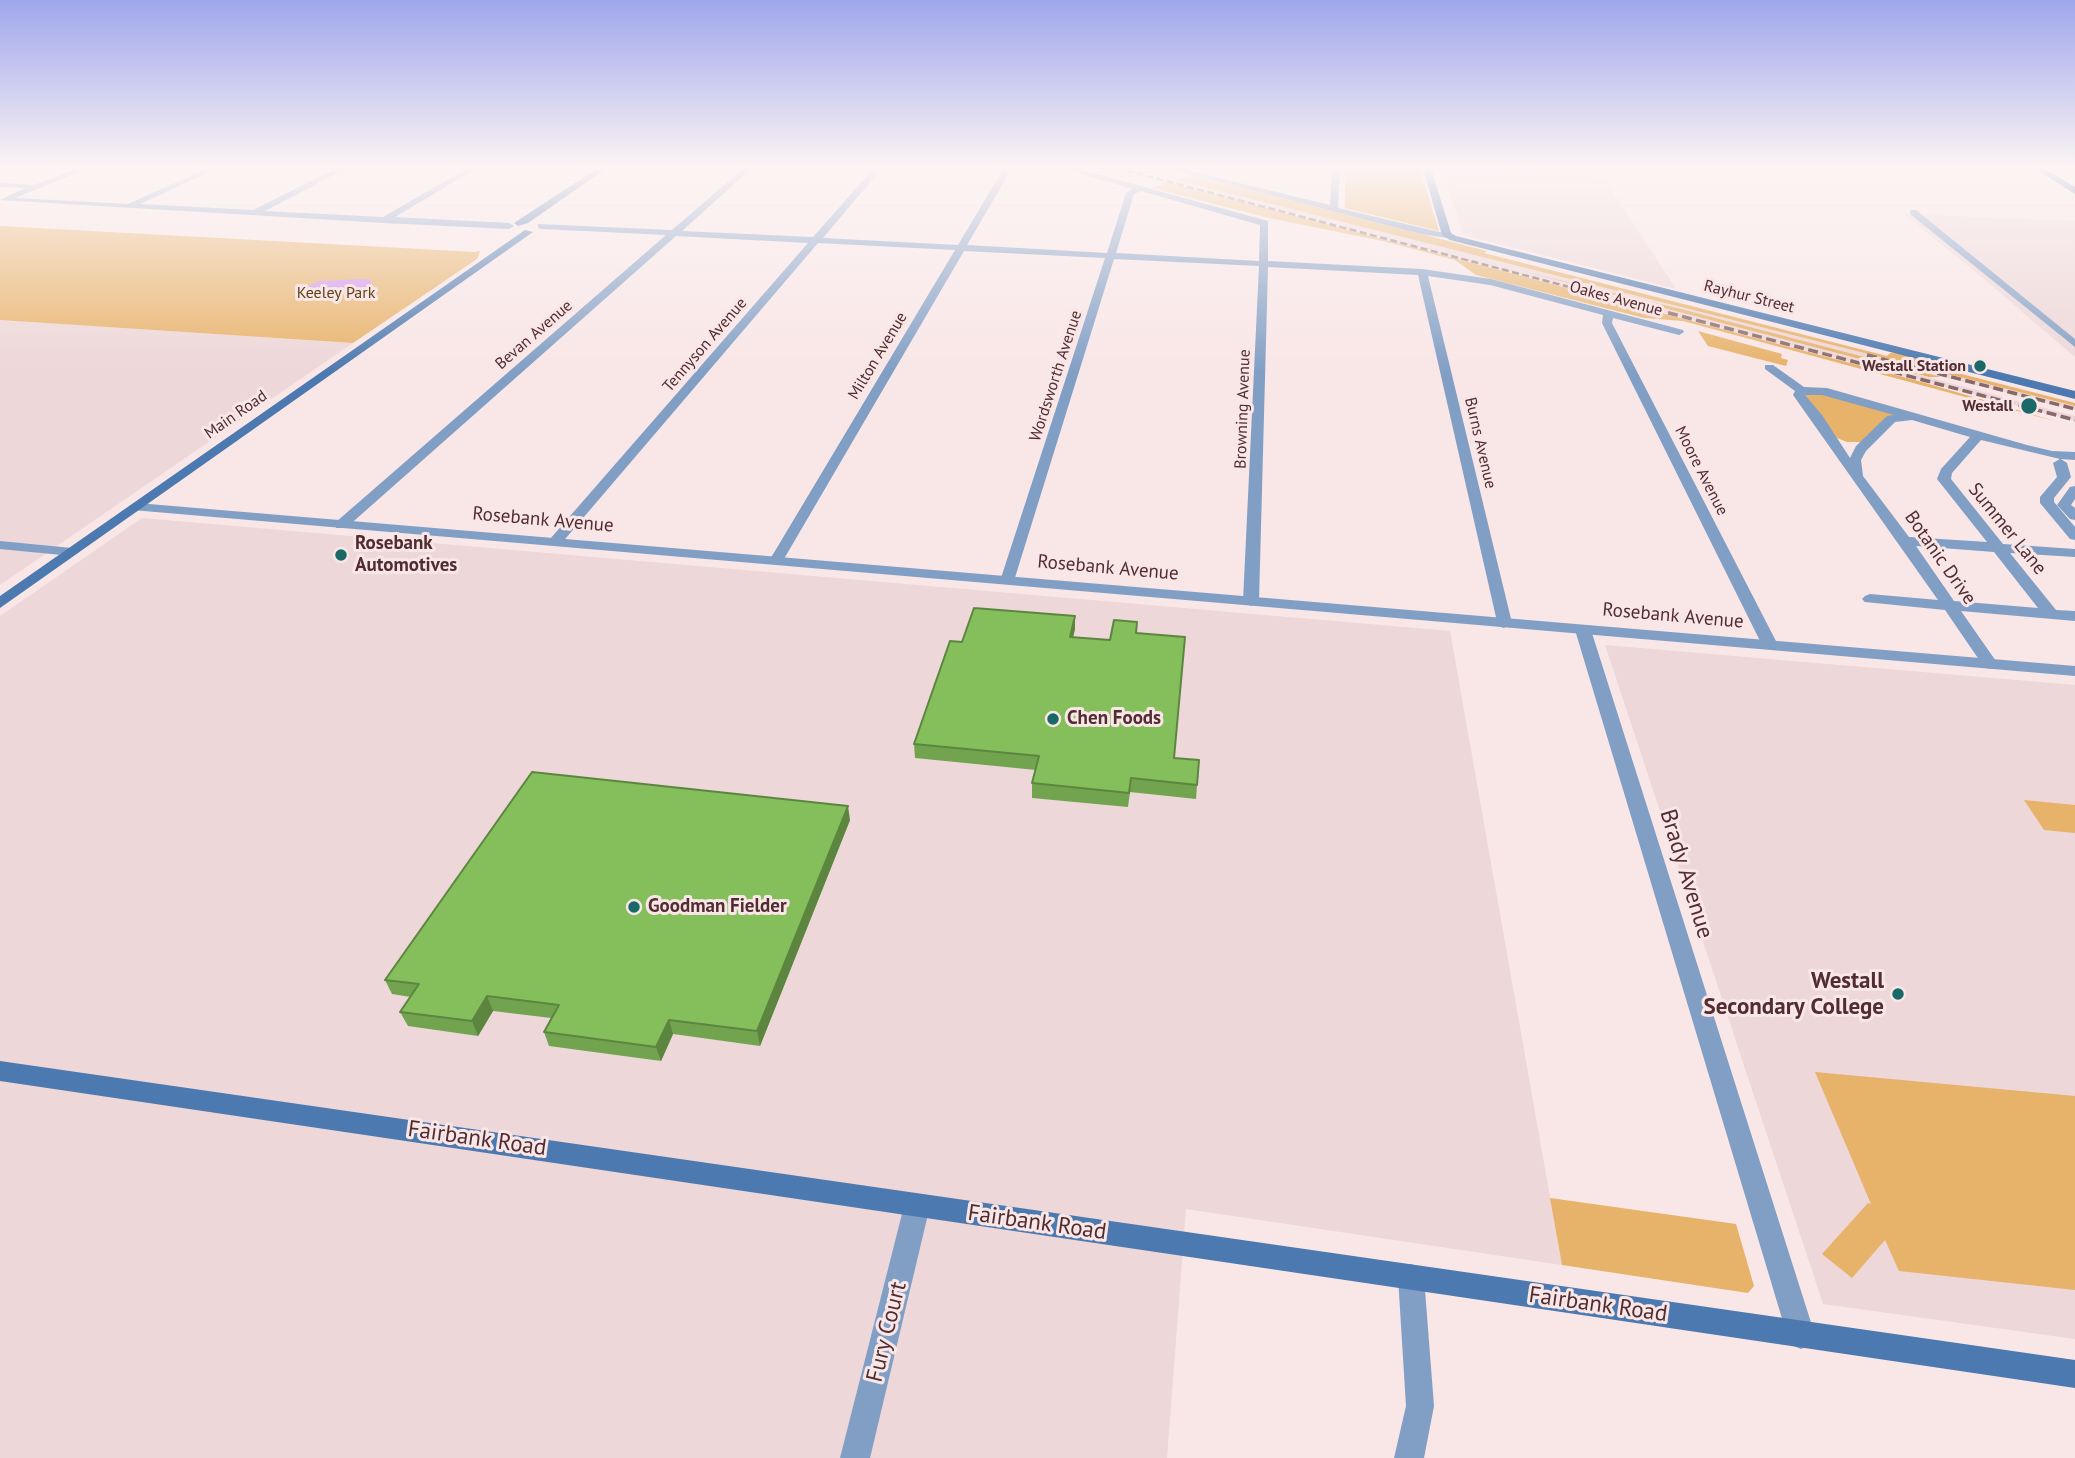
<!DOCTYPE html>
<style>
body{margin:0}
canvas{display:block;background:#f9e6e7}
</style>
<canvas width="2075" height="1458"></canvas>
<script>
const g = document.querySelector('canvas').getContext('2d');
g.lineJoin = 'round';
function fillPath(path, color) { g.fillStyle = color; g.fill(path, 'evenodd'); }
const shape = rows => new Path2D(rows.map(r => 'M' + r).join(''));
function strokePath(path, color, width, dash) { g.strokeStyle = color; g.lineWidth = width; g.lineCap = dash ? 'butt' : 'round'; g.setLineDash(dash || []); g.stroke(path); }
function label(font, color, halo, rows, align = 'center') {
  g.font = font + ' "PT Sans",sans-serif'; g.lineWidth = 6; g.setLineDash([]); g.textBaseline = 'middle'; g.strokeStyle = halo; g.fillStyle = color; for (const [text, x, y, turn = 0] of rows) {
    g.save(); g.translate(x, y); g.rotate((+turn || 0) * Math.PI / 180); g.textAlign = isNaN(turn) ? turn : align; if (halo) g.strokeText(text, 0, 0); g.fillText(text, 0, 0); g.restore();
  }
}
const built = shape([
 [1442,171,1604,178,1676,289,1464,235],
 [1176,180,2075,406,2075,410,1547,277,2075,416,2075,421,1167,182],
 [1904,214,2075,221,2075,357,1972,269],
 [0,320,353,343,0,585],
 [142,518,1450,631,1562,1265,1186,1209,1167,1458,0,1458,0,616],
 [1605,645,2075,685,2075,1339,1823,1304]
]);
const green = shape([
 [1345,168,1420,169,1439,231,1345,208],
 [1192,175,1487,251,1484,253,1887,356,1890,353,1898,353,1941,364,1938,368,2075,403,2075,406,1176,180],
 [1167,182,1922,382,2058,422,1683,321,1644,318,1476,275,1455,260,1383,241,1269,218,1152,188],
 [0,226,475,252,480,251,477,259,353,343,0,320],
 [1522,271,1677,308,1941,377,1929,377],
 [1698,331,1782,354,1781,358,1788,360,1786,366,1708,346],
 [1807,391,1899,413,1862,442,1847,442,1837,438,1802,393],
 [2024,800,2075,805,2075,833,2044,830],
 [1815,1072,2075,1096,2075,1290,1899,1271,1885,1240,1852,1278,1822,1254,1868,1203,1871,1204],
 [1550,1198,1736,1224,1754,1286,1748,1293,1562,1265]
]);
const water = shape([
 [362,279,371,280,371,285,354,292,303,288,320,281]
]);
const minor = shape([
 [79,168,89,168,15,198,128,204,208,168,218,168,140,204,253,210,337,168,347,168,265,211,383,217,468,168,477,168,395,217,509,223,514,226,509,229,384,223,0,200,25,188,0,187,0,183,34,185,79,168],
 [744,168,752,168,682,231,813,237,874,168,882,168,823,238,958,245,1004,168,1012,168,967,245,1107,253,1126,193,1132,189,1063,168,1075,168,1268,221,1268,261,1422,269,1491,279,1683,330,1684,332,1679,335,1613,318,1612,323,1778,645,1770,650,1762,645,1602,323,1603,315,1490,285,1428,276,1512,623,1504,628,1498,626,1418,275,1268,267,1259,601,1251,606,1243,601,1259,266,1114,259,1013,584,1003,584,1000,581,1105,258,964,251,781,564,776,565,769,561,955,250,818,243,560,545,550,545,548,542,550,539,808,243,676,236,346,528,336,528,336,522,666,235,541,229,538,228,538,224,672,230,744,168],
 [1141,191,1260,225,1259,261,1116,253,1134,194,1141,191],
 [1166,168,1178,168,1330,205,1332,168,1340,168,1338,208,1452,235,1447,238,1421,234,1166,168],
 [1910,210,1916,210,2075,339,2075,347,1910,214,1910,210],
 [1765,365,1773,365,1804,387,1827,388,2027,445,2052,451,2075,452,2075,460,2061,459,2067,463,2071,477,2054,498,2054,502,2075,527,2075,540,2070,539,2040,503,2040,497,2057,477,2053,463,2060,459,1981,440,1952,473,1951,479,2003,544,2075,549,2075,557,2010,553,2056,610,2075,611,2075,621,1961,611,1998,664,1990,669,1984,667,1945,610,1865,602,1862,599,1865,596,1870,594,1938,600,1793,395,1795,391,1765,369,1765,365],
 [1805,395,1822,395,1894,415,1887,416,1856,446,1850,458,1822,415,1805,395],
 [1912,420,1970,437,1941,469,1937,479,1987,542,1909,537,1863,476,1861,460,1866,451,1895,422,1912,420],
 [1916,546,1994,552,2038,608,1954,601,1916,546],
 [2075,486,2075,499,2071,505,2075,508,2075,520,2070,519,2057,505,2070,487,2075,486],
 [1583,625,1591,630,1815,1335,1811,1345,1801,1349,1791,1345,1787,1335,1575,630,1583,625],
 [917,1194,926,1198,930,1206,870,1458,840,1458,904,1206,908,1198,917,1194],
 [1411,1264,1420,1268,1424,1277,1434,1406,1424,1458,1394,1458,1406,1406,1398,1277,1402,1268,1411,1264]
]);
const tertiary = shape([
 [137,503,2075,666,2075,676,132,510,132,504,137,503],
 [0,541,72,548,79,552,72,556,0,549,0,541]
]);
const secondary = shape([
 [598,168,607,168,528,223,518,226,514,223,598,168],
 [1423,168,1431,168,1451,233,1456,236,2075,391,2075,399,1450,240,1442,235,1423,168],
 [525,230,533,232,0,608,0,596,525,230],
 [0,1061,2075,1360,2075,1388,0,1081,0,1061]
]);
const primary = shape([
 [2034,168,2043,168,2075,187,2075,194,2034,168]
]);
const railFar1 = shape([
 [1116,168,1661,311]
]);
const rail = shape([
 [1654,309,2075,420],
 [1867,355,2075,409]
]);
const wall = shape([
 [1075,616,1075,629,1073,637,1110,640,1137,622,1137,633,1174,758,1199,760,1196,799,1130,792,1128,807,1032,798,1032,783,1036,770,915,758,914,744,962,642],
 [850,820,760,1046,673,1034,661,1061,549,1046,544,1032,551,1018,493,1011,478,1036,408,1026,400,1012,411,997,392,994,385,980]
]);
const shadedWall = shape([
 [1075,616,1075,629,1070,650,1070,637],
 [848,806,850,820,760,1046,757,1031],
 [487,996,493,1011,478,1036,472,1021],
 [669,1020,673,1034,661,1061,656,1047]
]);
const building = shape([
 [974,608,1075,616,1070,637,1110,640,1114,620,1137,622,1136,633,1185,637,1174,758,1199,760,1197,785,1131,778,1129,793,1032,783,1039,756,914,744,950,641,962,642,974,608],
 [532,772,848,806,757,1031,669,1020,656,1047,544,1032,559,1005,487,996,472,1021,400,1012,419,984,385,980,532,772]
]);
const markers = [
 [1980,366,7,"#1a6867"],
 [2029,406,9,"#1a6867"],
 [341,555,7,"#1a6867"],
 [1053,719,7,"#1a6867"],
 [634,907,7,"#1a6867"],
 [1898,994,7,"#1a6867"]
];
const farParknames = [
 ["Keeley Park",336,293]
];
const farStreetnames = [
 ["Rayhur Street",1749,297,14],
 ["Oakes Avenue",1616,299,15],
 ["Bevan Avenue",534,335,-41],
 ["Tennyson Avenue",705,345,-49],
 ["Milton Avenue",878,356,-59],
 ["Wordsworth Avenue",1056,376,-72],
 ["Browning Avenue",1243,409,-88],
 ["Main Road",236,415,-35],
 ["Burns Avenue",1480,443,77],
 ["Moore Avenue",1701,471,63]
];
const farPoinames = [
 ["Westall Station",1966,366],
 ["Westall",2013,406]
];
const streetNames = [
 ["Rosebank Avenue",543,520,5],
 ["Summer Lane",2007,529,51],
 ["Botanic Drive",1940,558,55],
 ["Rosebank Avenue",1108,568,5],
 ["Rosebank Avenue",1673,616,5]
];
const poiNames = [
 ["Rosebank",355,544],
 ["Automotives",355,566],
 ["Chen Foods",1067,719],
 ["Goodman Fielder",648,907]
];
const nearStreetnames = [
 ["Brady Avenue",1686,874,73],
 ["Fairbank Road",477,1139,8],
 ["Fairbank Road",1037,1223,8],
 ["Fairbank Road",1598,1305,8],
 ["Fury Court",887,1332,-76]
];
const nearPoinames = [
 ["Westall",1884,981],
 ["Secondary College",1884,1007]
];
fillPath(built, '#edd7d8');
fillPath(green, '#e7b26a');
fillPath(water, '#d293f1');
fillPath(minor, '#819fc5');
fillPath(tertiary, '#819fc5');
fillPath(secondary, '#4c79af');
fillPath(primary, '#225d9f');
strokePath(railFar1, '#87686b', 2.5, [7, 3.5]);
strokePath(rail, '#87686b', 3.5, [10, 4.5]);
fillPath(wall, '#72a44f');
fillPath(shadedWall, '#5c8640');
fillPath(building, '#84bf5c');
strokePath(building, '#5c8640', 2);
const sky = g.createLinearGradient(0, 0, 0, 372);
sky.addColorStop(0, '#9fa7ec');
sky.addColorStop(0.45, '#fcf4f4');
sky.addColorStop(1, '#fcf4f400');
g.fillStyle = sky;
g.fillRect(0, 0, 2075, 372);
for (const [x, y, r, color] of markers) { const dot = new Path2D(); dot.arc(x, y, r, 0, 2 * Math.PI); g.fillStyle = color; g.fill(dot); strokePath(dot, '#f9e6e7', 2.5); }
label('16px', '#5d4116', '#f9e6e7', farParknames);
label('16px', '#512c30', '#f9e6e7', farStreetnames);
label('bold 16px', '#512c30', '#f9e6e7', farPoinames, 'right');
label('19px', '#512c30', '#f9e6e7', streetNames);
label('bold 19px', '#512c30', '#f9e6e7', poiNames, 'left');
label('23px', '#512c30', '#f9e6e7', nearStreetnames);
label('bold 23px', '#512c30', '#f9e6e7', nearPoinames, 'right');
</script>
